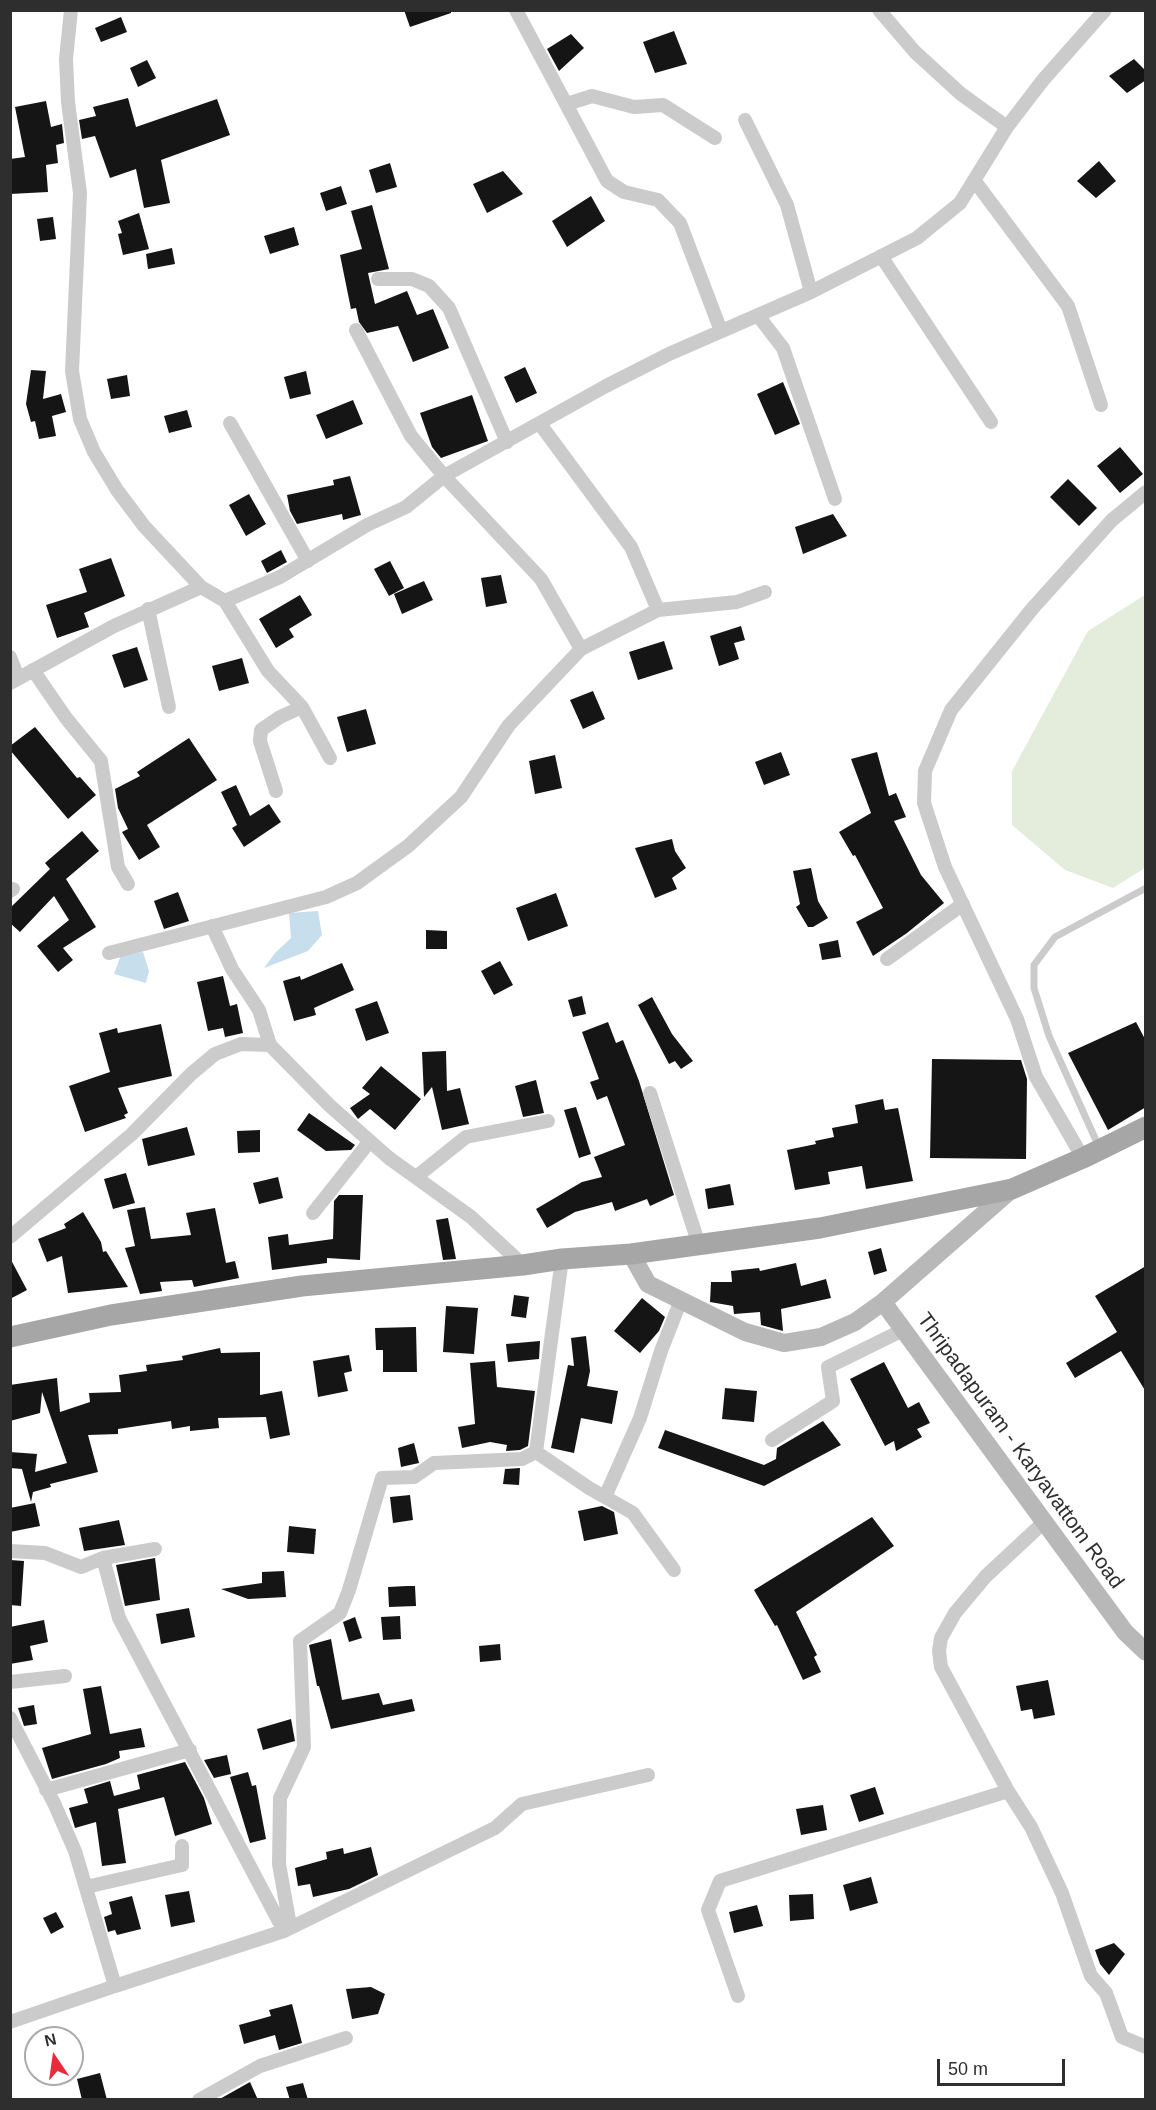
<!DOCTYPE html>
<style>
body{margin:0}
#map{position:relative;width:1156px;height:2110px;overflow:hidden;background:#fff;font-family:Arial,sans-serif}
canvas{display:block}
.frame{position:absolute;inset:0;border:12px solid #2e2e2e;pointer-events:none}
.north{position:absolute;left:24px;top:2026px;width:60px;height:60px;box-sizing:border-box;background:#fff;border:2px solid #ababab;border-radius:50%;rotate:347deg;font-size:16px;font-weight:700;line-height:24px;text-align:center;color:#2e2e2e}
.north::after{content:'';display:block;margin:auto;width:21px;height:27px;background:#e92b3b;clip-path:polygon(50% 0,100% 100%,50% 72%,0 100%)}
.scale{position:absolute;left:937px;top:2059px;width:128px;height:27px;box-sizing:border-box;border:3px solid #2e2e2e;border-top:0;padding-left:8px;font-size:18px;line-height:21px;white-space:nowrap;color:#2e2e2e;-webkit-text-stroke:4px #fff;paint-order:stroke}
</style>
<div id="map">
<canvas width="1156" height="2110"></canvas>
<div class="frame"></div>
<div class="north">N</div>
<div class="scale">50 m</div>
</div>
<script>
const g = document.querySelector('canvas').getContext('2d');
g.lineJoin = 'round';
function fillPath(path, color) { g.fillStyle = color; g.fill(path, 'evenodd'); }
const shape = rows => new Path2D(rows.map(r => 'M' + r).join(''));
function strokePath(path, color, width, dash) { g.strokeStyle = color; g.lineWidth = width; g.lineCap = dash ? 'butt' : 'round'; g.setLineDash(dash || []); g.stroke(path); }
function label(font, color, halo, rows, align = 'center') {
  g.font = font + ' Arial,sans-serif'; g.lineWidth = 6; g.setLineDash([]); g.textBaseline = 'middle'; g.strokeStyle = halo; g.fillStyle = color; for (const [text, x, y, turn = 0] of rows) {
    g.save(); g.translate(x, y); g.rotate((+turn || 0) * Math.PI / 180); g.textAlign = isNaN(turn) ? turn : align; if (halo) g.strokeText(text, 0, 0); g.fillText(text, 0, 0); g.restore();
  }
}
const green = shape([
 [1145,595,1145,868,1113,888,1065,870,1012,825,1012,771,1088,631]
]);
const water = shape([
 [318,911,322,935,308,951,264,968,275,953,291,938,289,913],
 [143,952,149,971,146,983,114,974,121,955]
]);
const building = shape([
 [404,10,451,10,451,13,410,27],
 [121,17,127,32,101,42,95,28],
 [674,31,687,64,655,73,643,42],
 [571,34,584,48,559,71,547,49],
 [1134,59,1146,71,1146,80,1127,93,1109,76],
 [147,60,156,78,138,87,130,68],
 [128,98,136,127,217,99,230,135,161,160,170,203,144,208,136,169,110,178,95,136,82,139,79,120,96,116,93,107],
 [46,101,51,127,62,124,64,143,56,145,58,163,46,165,48,192,10,194,10,159,25,157,15,107],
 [1099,161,1116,181,1096,198,1077,181],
 [390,163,397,187,376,193,369,170],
 [503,171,523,194,487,213,473,184],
 [341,186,347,204,326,211,320,193],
 [591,196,605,221,567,247,552,221],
 [372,205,389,269,368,273,375,304,407,291,417,315,433,309,449,348,413,362,398,326,367,333,359,322,356,308,351,309,340,255,362,249,351,211],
 [139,213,149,249,123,255,118,234,122,233,118,221],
 [53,217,56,239,40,241,37,219],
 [294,227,299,245,270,254,264,236],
 [172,248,175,264,148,269,146,254],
 [525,367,537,393,516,403,504,377],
 [31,370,46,371,43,399,61,394,66,412,52,416,56,436,39,439,35,421,31,422,26,404],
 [306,371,311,394,290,399,284,377],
 [127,375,130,396,111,399,107,379],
 [783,382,800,424,775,435,757,394],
 [472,395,488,441,441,458,432,447,420,413],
 [353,400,363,424,326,439,316,415],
 [187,410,192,427,169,433,164,416],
 [1120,447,1143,474,1120,493,1097,466],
 [350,476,361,515,343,520,342,514,297,524,290,511,287,495,334,485,333,480],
 [1068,479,1097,508,1079,526,1050,497],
 [249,494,266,524,246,536,229,505],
 [833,514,847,536,803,554,795,527],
 [281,550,287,562,267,573,261,561],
 [111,558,125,596,84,613,89,627,57,638,46,605,87,592,79,569],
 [390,561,404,588,389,596,374,569],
 [501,575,507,603,486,607,481,578],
 [424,581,433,600,402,614,394,594],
 [300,595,312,615,289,629,294,637,276,648,259,619],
 [741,626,745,640,734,643,739,659,719,666,710,636],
 [664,641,673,669,638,680,629,652],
 [137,647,148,680,124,688,112,655],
 [242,658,249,683,219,691,212,666],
 [593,691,605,719,583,729,570,700],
 [366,709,376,744,347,752,337,717],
 [35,727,77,778,80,777,96,795,68,819,10,750,10,746],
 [189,738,217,780,147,825,160,847,139,860,122,832,128,829,118,808,115,789,140,776,137,772],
 [781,752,790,775,764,785,755,762],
 [877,752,889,796,896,793,906,817,894,821,921,875,944,903,907,933,873,956,856,922,883,908,855,855,853,856,839,832,871,813,851,759],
 [555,755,562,788,535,794,529,761],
 [236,785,250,816,269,804,281,822,244,847,232,828,237,825,221,792],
 [82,831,99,851,66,879,96,927,63,948,73,960,58,972,37,946,69,920,54,896,20,932,10,923,10,908,50,869,45,863],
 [672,839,675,851,686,868,672,878,677,889,655,898,635,848],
 [811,868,818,901,828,918,813,927,808,927,796,907,800,904,793,871],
 [178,892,189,921,164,929,154,901],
 [556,893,568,926,528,941,516,908],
 [426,930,447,931,447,949,426,949],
 [838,940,841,957,822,960,819,944],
 [500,961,513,985,494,995,481,971],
 [342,963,354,990,314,1008,316,1015,294,1021,283,981,300,976,301,980],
 [223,976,230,1006,237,1004,243,1033,225,1037,223,1028,208,1031,197,982],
 [582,996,586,1014,573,1017,568,1000],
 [652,997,672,1034,693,1061,681,1069,675,1061,669,1064,638,1005],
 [377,1001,389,1033,366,1041,355,1009],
 [608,1022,616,1043,623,1040,639,1081,674,1195,650,1206,647,1199,615,1211,612,1202,575,1212,547,1228,536,1209,582,1182,602,1177,594,1157,625,1145,607,1096,597,1100,590,1082,599,1079,582,1032],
 [1136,1022,1146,1041,1146,1107,1108,1130,1068,1053],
 [161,1024,172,1076,118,1088,128,1113,124,1115,126,1118,85,1132,69,1086,110,1072,99,1033,117,1028,118,1033],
 [446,1051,447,1091,460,1088,469,1124,442,1130,432,1087,424,1097,422,1052],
 [932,1059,1021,1060,1027,1079,1026,1159,930,1158],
 [381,1066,421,1099,395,1130,370,1109,358,1119,350,1108,370,1094,362,1088],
 [536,1080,544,1113,523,1117,515,1086],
 [883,1099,885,1110,898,1108,913,1181,866,1189,862,1166,828,1172,830,1184,795,1190,787,1150,816,1144,815,1141,834,1137,832,1128,858,1123,855,1105],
 [576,1107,591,1154,579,1158,564,1110],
 [309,1113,355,1145,351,1150,326,1151,297,1130],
 [187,1127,195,1155,148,1166,142,1139],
 [260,1130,260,1152,238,1153,237,1131],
 [126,1173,135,1203,113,1209,104,1179],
 [278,1177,283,1198,259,1204,253,1183],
 [730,1184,734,1205,708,1209,705,1189],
 [339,1195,363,1195,360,1260,327,1258,327,1263,272,1270,268,1237,288,1234,289,1245,333,1239,334,1201],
 [145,1207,151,1239,191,1235,186,1213,215,1208,226,1263,235,1261,239,1278,194,1287,192,1280,160,1282,162,1291,140,1294,125,1248,135,1246,127,1210],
 [83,1212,101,1242,103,1252,106,1251,128,1287,68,1293,62,1256,47,1262,38,1239,66,1228,64,1224],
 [448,1218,456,1259,443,1260,436,1220],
 [881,1248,887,1271,874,1275,868,1252],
 [10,1258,27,1290,10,1299],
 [796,1263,801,1286,826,1279,831,1298,781,1309,783,1331,761,1325,760,1312,734,1314,733,1306,710,1302,711,1282,732,1282,731,1271,759,1268,760,1271],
 [1146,1266,1146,1392,1121,1351,1075,1378,1066,1363,1117,1332,1095,1296],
 [514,1295,529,1297,526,1318,511,1316],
 [642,1298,665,1317,659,1331,640,1353,614,1331],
 [446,1306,478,1308,474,1354,443,1352],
 [416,1327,417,1372,383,1372,383,1350,376,1350,375,1328],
 [586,1336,590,1371,587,1386,618,1391,612,1424,581,1418,574,1453,551,1448,568,1365,574,1366,571,1338],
 [540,1341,539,1359,508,1362,506,1344],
 [220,1348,221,1353,260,1352,260,1395,282,1391,290,1435,270,1439,266,1417,218,1418,219,1428,190,1431,190,1426,172,1429,171,1421,118,1429,118,1434,88,1435,98,1472,50,1484,51,1487,33,1492,31,1502,22,1469,10,1468,10,1452,37,1454,35,1472,67,1463,42,1392,40,1413,10,1421,10,1385,57,1378,60,1412,90,1402,89,1393,121,1392,119,1375,147,1371,146,1365,183,1360,182,1356],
 [349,1355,352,1371,344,1373,348,1391,318,1397,313,1361],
 [495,1361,497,1387,535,1391,528,1446,520,1450,506,1451,507,1445,490,1442,462,1448,458,1427,475,1424,470,1363],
 [884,1362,908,1408,919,1402,930,1423,917,1429,922,1437,896,1451,894,1441,885,1446,850,1379],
 [725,1388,757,1391,754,1422,722,1419],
 [823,1421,841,1445,764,1486,658,1448,665,1430,764,1465,776,1459,777,1448],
 [414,1443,419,1463,401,1467,398,1448],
 [520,1468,519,1485,503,1484,505,1469],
 [410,1495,413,1520,393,1523,390,1497],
 [35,1503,40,1526,10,1532,10,1508],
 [602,1506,614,1512,618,1534,584,1541,578,1511],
 [872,1517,894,1546,796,1612,817,1655,814,1657,821,1672,803,1680,777,1625,775,1626,754,1590],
 [119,1520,125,1545,84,1551,79,1528],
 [289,1526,316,1529,314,1554,287,1552],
 [155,1558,160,1600,125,1606,116,1565],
 [10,1560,24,1561,21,1606,10,1605],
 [284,1571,286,1597,248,1599,221,1589,262,1583,262,1572],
 [407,1586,415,1586,416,1606,389,1607,388,1587],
 [189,1608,195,1637,161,1644,156,1614],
 [400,1616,401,1639,383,1640,381,1617],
 [355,1617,362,1638,349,1642,343,1622],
 [44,1620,48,1642,30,1646,33,1660,10,1664,10,1627],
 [331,1639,342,1700,379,1693,383,1705,412,1699,415,1711,331,1729,319,1686,317,1686,309,1645],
 [500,1644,501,1660,480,1662,479,1646],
 [1048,1680,1055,1715,1034,1719,1032,1709,1021,1711,1016,1686],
 [101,1686,110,1734,141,1728,145,1747,119,1751,120,1758,106,1764,52,1779,42,1748,91,1734,83,1689],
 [34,1705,37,1724,24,1726,18,1708],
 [291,1719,295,1741,263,1750,257,1729],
 [227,1755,231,1774,214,1778,204,1760],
 [185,1762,204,1798,212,1824,175,1836,164,1797,118,1809,126,1863,102,1866,96,1822,75,1828,69,1808,88,1803,84,1789,110,1781,114,1796,140,1789,137,1775],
 [248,1772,252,1786,256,1785,266,1839,250,1843,230,1777],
 [875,1787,884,1814,859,1822,850,1795],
 [823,1805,827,1830,801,1835,796,1809],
 [371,1847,378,1875,349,1889,313,1897,310,1884,298,1886,295,1868,327,1859,326,1852,343,1848,344,1854],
 [871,1877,878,1903,850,1911,843,1885],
 [189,1891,195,1922,171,1927,165,1895],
 [813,1894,814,1919,790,1921,789,1895],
 [132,1896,141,1929,117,1935,115,1930,108,1932,104,1917,112,1914,109,1902],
 [757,1905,763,1926,734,1933,729,1912],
 [56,1912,64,1927,51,1934,43,1918],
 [1114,1943,1125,1954,1109,1975,1100,1964,1095,1950],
 [371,1987,385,1994,378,2014,352,2019,346,1989],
 [292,2004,302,2043,279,2050,275,2035,244,2044,239,2025,271,2016,269,2010],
 [100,2073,107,2100,82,2100,77,2079],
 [250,2082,258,2100,218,2100],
 [303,2083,308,2100,290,2100,286,2087]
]);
const lane = shape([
 [1099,1147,1049,1036,1034,988,1034,965,1055,937,1146,888]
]);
const street = shape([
 [71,10,66,59,68,102,80,193,72,371,80,419,94,452,117,490,144,526,201,587],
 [516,10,607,181,624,192,658,200,680,223,721,331],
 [879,10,915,52,961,94,1007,127],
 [567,104,592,96,634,107,663,105,715,138],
 [745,120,787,205,811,292],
 [974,180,1068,306,1101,405],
 [881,256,991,422],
 [378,279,412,279,429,286,449,308,507,442],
 [759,317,783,348,835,499],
 [356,330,411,436,444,476,541,579,581,649],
 [230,423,308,561],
 [225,601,268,671,302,707,330,758],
 [148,609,169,707],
 [658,610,737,602,765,592],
 [10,657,18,677],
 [33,670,66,718,101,761,118,867,128,884],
 [10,683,114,626,201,587,225,601,280,577,367,525,406,507,444,476,606,386,669,354,811,292,917,238,960,203,1007,127,1043,80,1105,10],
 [276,791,260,741,261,730,280,717,302,707],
 [10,891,13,889],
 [212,926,232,969,259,1010,270,1045],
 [109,953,326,897,357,883,408,846,461,797,509,725,581,649,658,610,631,547,540,424],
 [887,959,963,904],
 [650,1093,699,1245],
 [1083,1158,1036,1077,1017,1019,945,867,924,803,925,771,951,710,1032,609,1112,520,1146,492],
 [416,1177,466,1137,548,1121],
 [313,1213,370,1141],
 [10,1237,132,1134,191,1074,215,1054,241,1044,270,1045,329,1105,389,1158,471,1217,523,1265],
 [772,1440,833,1401,828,1367,903,1330],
 [536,1452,589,1488,633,1513,674,1570],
 [605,1497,640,1418,661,1351,681,1300],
 [1043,1523,986,1576,955,1613,941,1638,939,1651,941,1667,1008,1791,1031,1827,1062,1893,1091,1976,1106,1993,1122,2037,1146,2047],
 [10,1551,45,1553,81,1567,103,1558,155,1549],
 [103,1558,119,1618,284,1931],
 [10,1682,65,1676],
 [10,1718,54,1803,75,1851,115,1986,10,2022],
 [46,1790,190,1750],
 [86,1887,182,1865,182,1846],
 [284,1931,289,1920,279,1864,280,1798,304,1747,300,1641,340,1613,349,1590,382,1478,414,1477,434,1463,522,1459,536,1452,562,1259],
 [115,1986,284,1931,495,1828,522,1804,648,1775],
 [738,1996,708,1910,720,1881,1008,1791],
 [199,2100,260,2066,346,2038]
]);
const secondary = shape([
 [631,1254,648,1284,745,1332,784,1343,821,1337,855,1322,883,1302,1012,1189],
 [883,1302,1125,1632,1146,1652]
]);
const primary = shape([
 [10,1337,111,1315,302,1286,523,1265,562,1259,631,1254,820,1228,1012,1189,1083,1158,1146,1127]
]);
const streetNames = [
 ["Thripadapuram - Karyavattom Road",1020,1451,54]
];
fillPath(green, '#e4ecdb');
fillPath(water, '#c7deec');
fillPath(building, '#151515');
strokePath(lane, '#cbcbcb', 7);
strokePath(street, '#cbcbcb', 14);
strokePath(secondary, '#b8b8b8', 18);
strokePath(primary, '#a6a6a6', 21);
label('21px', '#2e2e2e', '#fff', streetNames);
</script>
